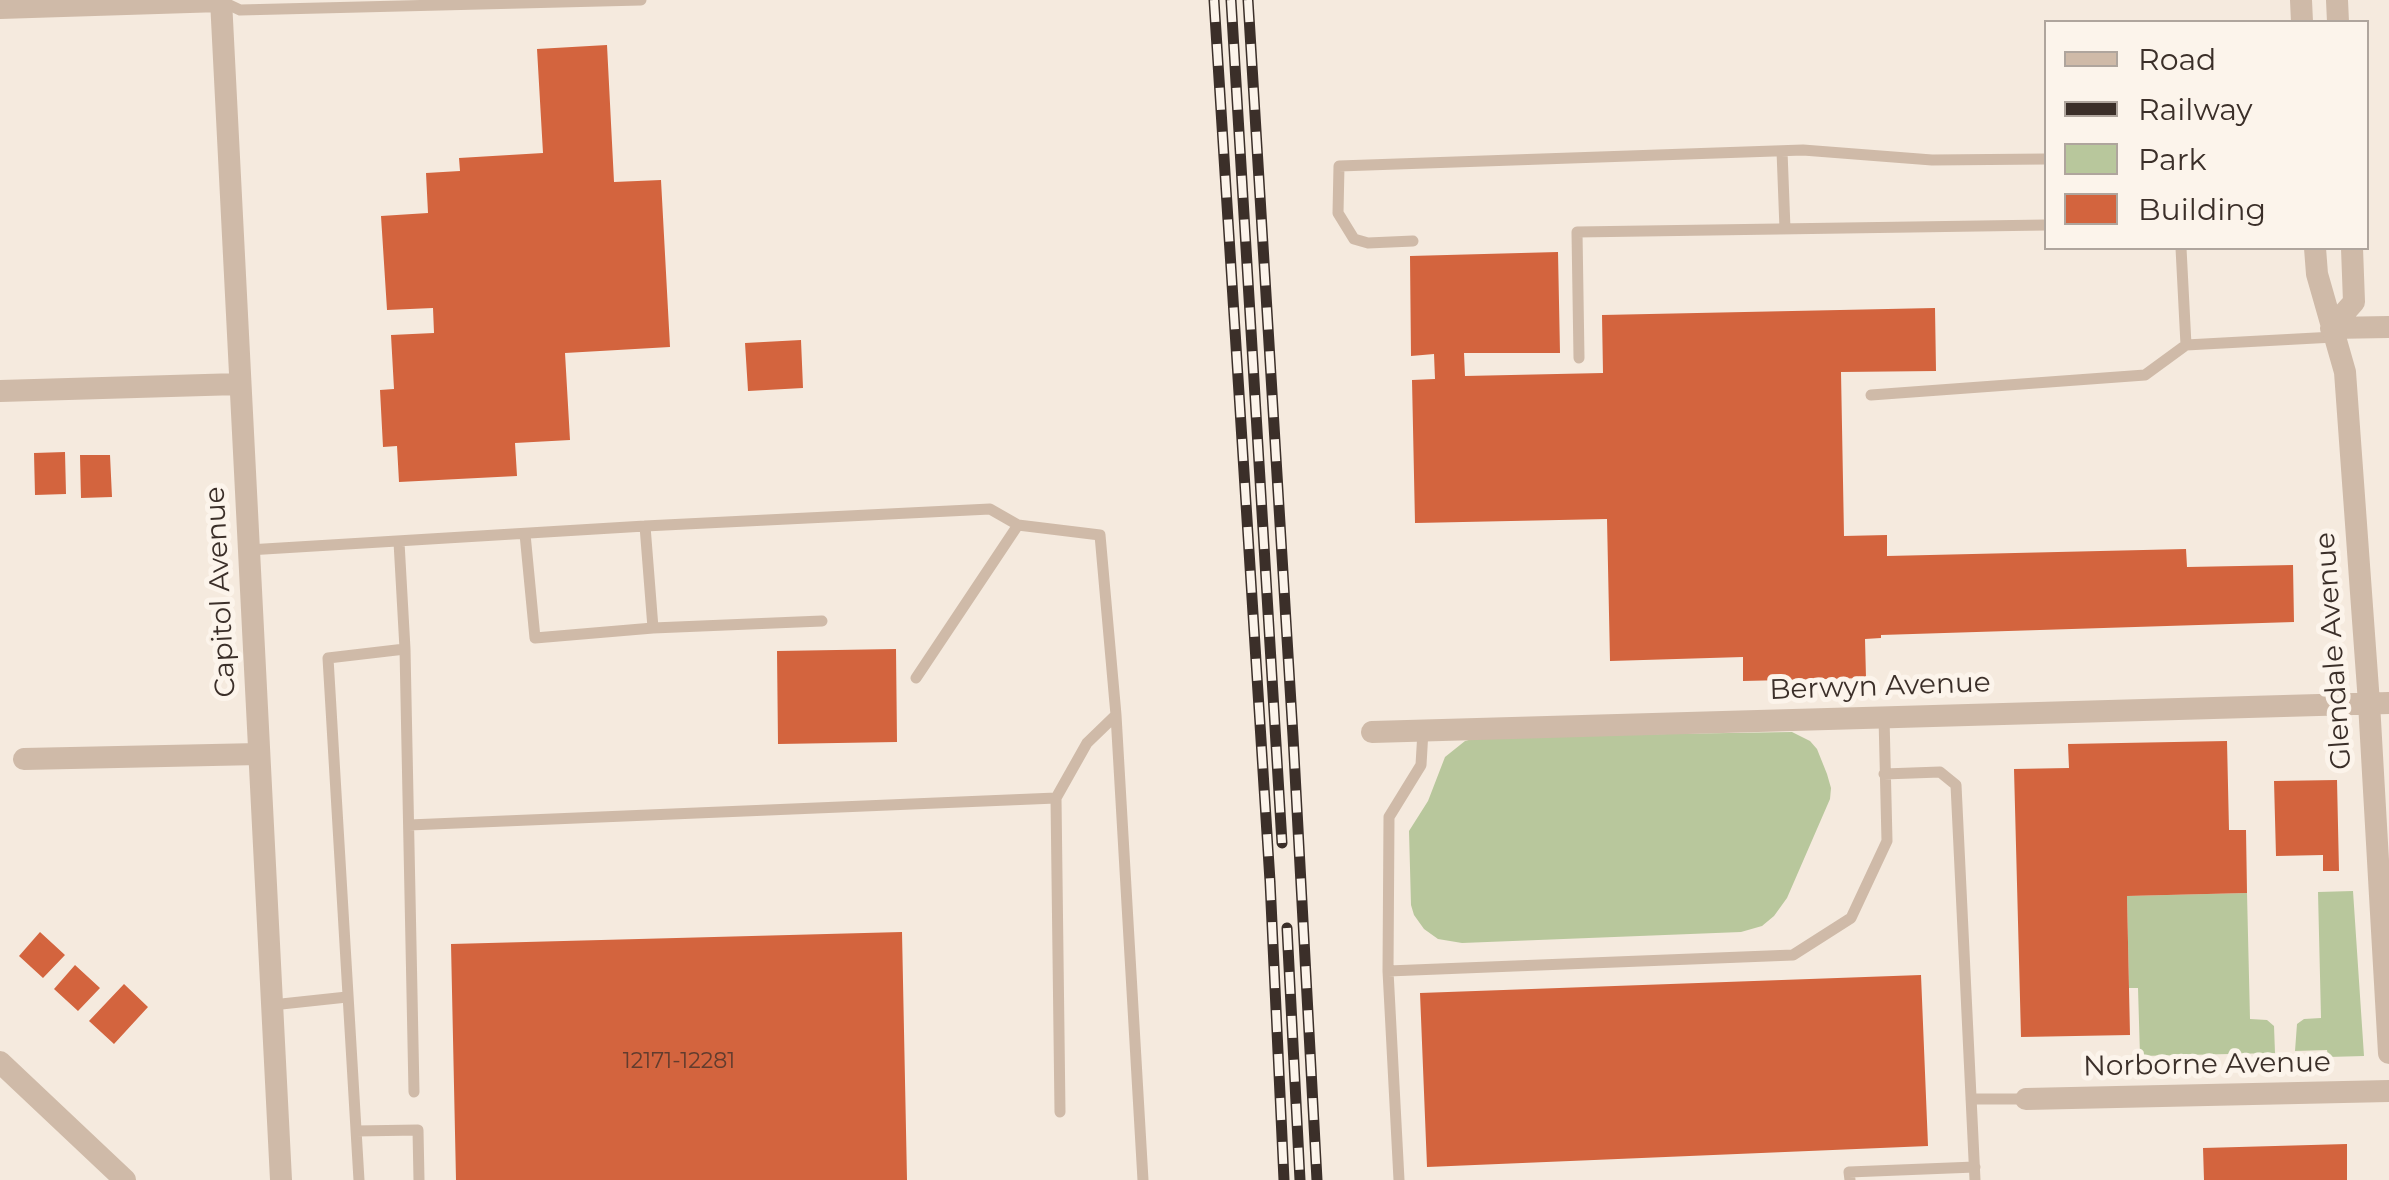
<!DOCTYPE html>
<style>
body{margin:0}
#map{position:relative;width:2389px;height:1180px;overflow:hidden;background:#f5eade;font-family:Montserrat,sans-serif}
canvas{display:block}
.legend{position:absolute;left:2044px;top:20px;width:325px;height:230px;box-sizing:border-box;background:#fcf4eb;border:2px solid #afa59d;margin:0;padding:12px 18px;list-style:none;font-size:30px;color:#3b2f29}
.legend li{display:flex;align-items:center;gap:20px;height:50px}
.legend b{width:50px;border:2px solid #afa59d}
</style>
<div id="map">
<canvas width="2389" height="1180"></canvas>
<ul class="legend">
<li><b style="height:12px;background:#cfbaa8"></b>Road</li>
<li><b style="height:12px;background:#3b2f29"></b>Railway</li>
<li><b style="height:28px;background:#b8c79c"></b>Park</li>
<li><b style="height:28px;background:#d3643e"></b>Building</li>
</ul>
</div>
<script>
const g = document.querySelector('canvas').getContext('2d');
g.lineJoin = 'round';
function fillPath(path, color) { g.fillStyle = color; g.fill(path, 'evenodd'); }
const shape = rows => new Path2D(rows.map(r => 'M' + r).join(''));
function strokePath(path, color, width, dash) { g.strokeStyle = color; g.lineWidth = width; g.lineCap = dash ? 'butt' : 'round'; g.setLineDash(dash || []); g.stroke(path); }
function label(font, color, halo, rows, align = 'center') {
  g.font = font + ' Montserrat,sans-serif'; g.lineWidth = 10; g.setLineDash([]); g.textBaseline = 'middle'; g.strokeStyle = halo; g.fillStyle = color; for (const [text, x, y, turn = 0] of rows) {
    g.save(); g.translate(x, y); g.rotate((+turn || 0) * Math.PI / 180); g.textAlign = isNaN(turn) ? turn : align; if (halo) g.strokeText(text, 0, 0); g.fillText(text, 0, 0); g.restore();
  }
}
const green = shape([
 [1792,732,1810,741,1817,749,1827,774,1831,788,1830,799,1787,898,1774,916,1762,926,1741,932,1462,943,1438,939,1424,929,1414,915,1411,905,1409,831,1428,801,1445,757,1465,741,1479,737],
 [2353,891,2364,1056,2328,1057,2327,1050,2295,1051,2297,1024,2304,1019,2321,1018,2318,892],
 [2247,893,2250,1019,2267,1020,2274,1026,2275,1053,2140,1056,2138,988,2129,988,2127,896]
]);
const building = shape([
 [607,45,614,182,661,180,670,347,565,353,570,440,515,443,517,476,399,482,397,446,383,447,380,390,394,389,391,335,434,333,433,308,387,310,381,216,428,213,426,173,460,171,459,158,543,153,537,49],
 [1558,252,1560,353,1464,353,1465,376,1603,373,1602,315,1935,308,1936,371,1841,372,1844,536,1887,535,1887,556,2186,549,2187,567,2293,565,2294,622,1881,635,1881,638,1865,639,1866,678,1743,681,1743,657,1610,661,1607,519,1415,523,1412,380,1435,379,1434,354,1411,356,1410,256],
 [801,340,803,388,748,391,745,343],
 [65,452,66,494,35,495,34,453],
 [80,455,110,455,112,497,81,498],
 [896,649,897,742,778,744,777,651],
 [2227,741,2229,830,2246,830,2247,893,2127,896,2130,1035,2021,1037,2014,769,2069,768,2068,744],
 [2337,780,2339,871,2323,871,2323,855,2276,856,2274,781],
 [40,932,65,955,43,978,19,956],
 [902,932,907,1180,456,1180,451,944],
 [75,965,100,988,78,1011,54,989],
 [1921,975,1928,1146,1427,1167,1420,993],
 [124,984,148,1007,114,1044,89,1021],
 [2347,1144,2347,1180,2204,1180,2203,1148]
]);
const lane = shape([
 [221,1,240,10,641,0],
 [1782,151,1785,229],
 [1413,241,1368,243,1354,239,1338,213,1339,166,1803,150,1932,160,2046,159],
 [2181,248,2186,345,2334,337],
 [1579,358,1577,232,2046,225],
 [1871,395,2145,375,2186,345],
 [645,526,653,628,822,621],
 [525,534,535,638,653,628],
 [248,550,645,526,990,509,1018,525,1100,535,1116,715,1143,1180],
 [405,649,414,1092],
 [916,678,1018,525],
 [1423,731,1421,765,1389,817,1388,971,1793,955,1851,918,1887,841,1884,717],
 [1884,774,1940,772,1956,785,1975,1180],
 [409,825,1056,798],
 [1388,971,1399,1180],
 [272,1005,347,997],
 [1971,1099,2026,1099],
 [1060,1112,1056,798,1087,743,1116,715],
 [356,1131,418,1130,419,1180],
 [359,1180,328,658,405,649,399,542],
 [1850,1180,1849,1172,1975,1167]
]);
const street = shape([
 [221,0,281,1180],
 [2301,0,2302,22],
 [2337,0,2338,22],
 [0,8,221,1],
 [2315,248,2317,274,2345,372,2369,703,2389,1053],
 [2352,248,2354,302,2331,328,2389,327],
 [0,391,239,384],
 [1372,732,2389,703],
 [24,759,259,754],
 [0,1062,125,1180],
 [2026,1099,2389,1091]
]);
const rail = shape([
 [1214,0,1270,881,1284,1180],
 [1231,0,1282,843],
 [1248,0,1293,736,1317,1180],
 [1287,928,1300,1180]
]);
const numberNames = [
 ["12171-12281",679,1062]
];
const streetNames = [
 ["Capitol Avenue",221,592,-93],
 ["Glendale Avenue",2334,651,-94],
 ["Berwyn Avenue",1880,687,-2],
 ["Norborne Avenue",2207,1065,-1]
];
fillPath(green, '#b8c79c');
fillPath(building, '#d3643e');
strokePath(lane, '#cfbaa8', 11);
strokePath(street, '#cfbaa8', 22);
strokePath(rail, '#3b2f29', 11);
strokePath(rail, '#fcf4eb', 8, [22]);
label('22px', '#613c2e', null, numberNames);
label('28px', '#3b2f29', '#fcf4eb', streetNames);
</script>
